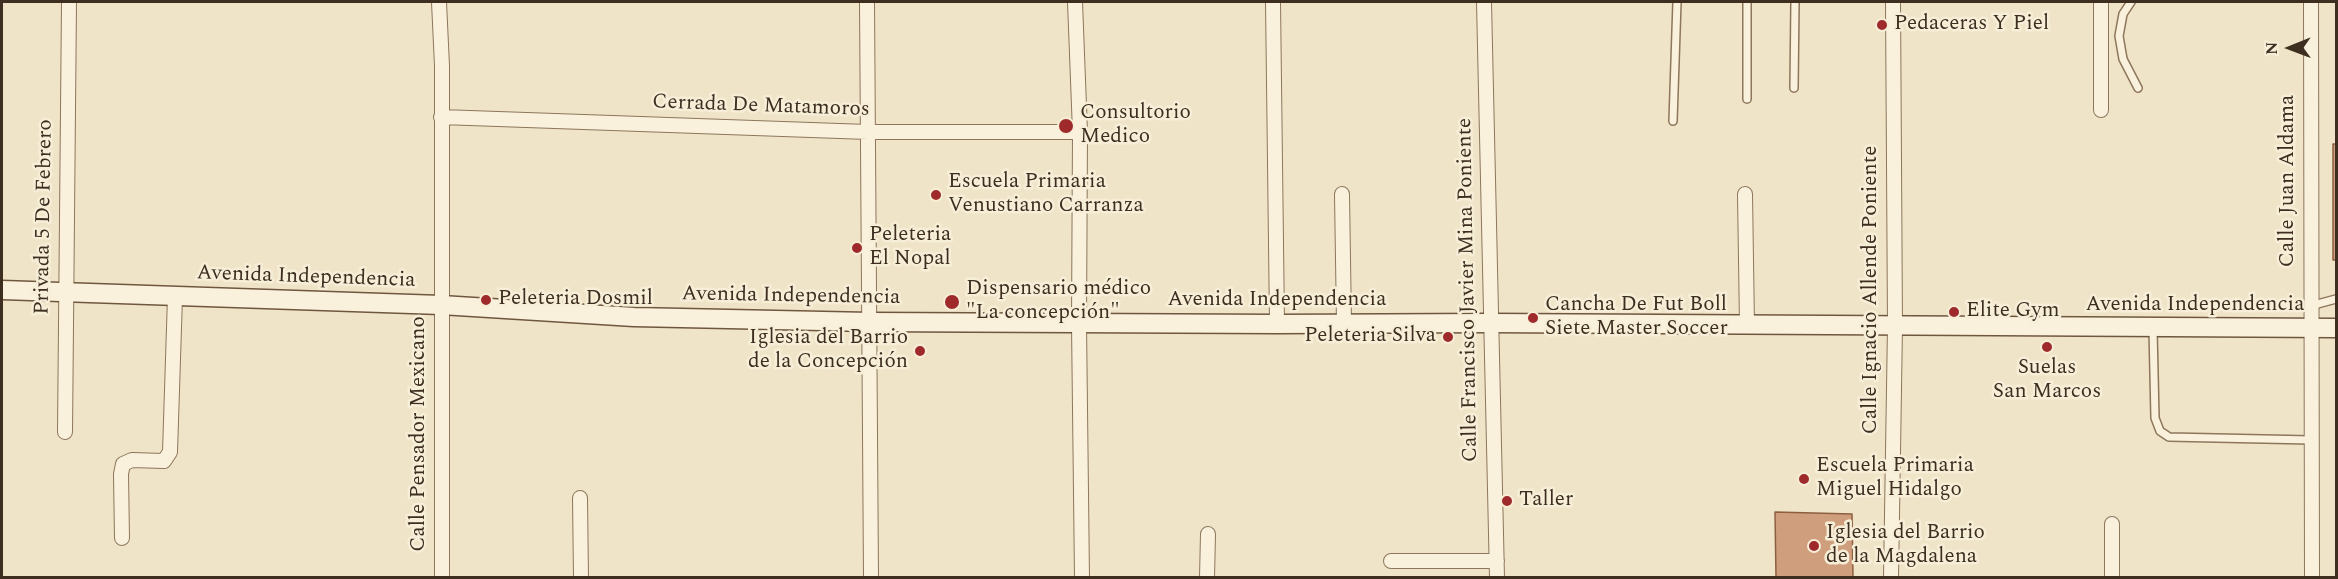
<!DOCTYPE html>
<meta charset="utf-8">
<style>
body{margin:0}
#map{position:relative;width:2338px;height:579px;overflow:hidden;background:#f0e4c8;font-family:Spectral,serif}
canvas{display:block}
.frame{position:absolute;inset:0;border:3px solid #3d2e20;pointer-events:none}
.north{position:absolute;left:2260px;top:18px;width:60px;height:60px;-webkit-text-stroke:4px #f7eed8;paint-order:stroke;rotate:269deg;font-size:16px;font-weight:700;line-height:24px;text-align:center;color:#3d2e20}
.north::after{content:'';display:block;margin:auto;width:21px;height:27px;background:#3d2e20;clip-path:polygon(50% 0,100% 100%,50% 72%,0 100%)}
</style>
<div id="map">
<canvas width="2338" height="579"></canvas>
<div class="frame"></div>
<div class="north">N</div>
</div>
<script>
const g = document.querySelector('canvas').getContext('2d');
g.lineJoin = 'round';
function fillPath(path, color) { g.fillStyle = color; g.fill(path, 'evenodd'); }
const shape = rows => new Path2D(rows.map(r => 'M' + r).join(''));
function strokePath(path, color, width, dash) { g.strokeStyle = color; g.lineWidth = width; g.lineCap = dash ? 'butt' : 'round'; g.setLineDash(dash || []); g.stroke(path); }
function label(font, color, halo, rows, align = 'center') {
  g.font = font + ' Spectral,serif'; g.lineWidth = 5; g.setLineDash([]); g.textBaseline = 'middle'; g.strokeStyle = halo; g.fillStyle = color; for (const [text, x, y, turn = 0] of rows) {
    g.save(); g.translate(x, y); g.rotate((+turn || 0) * Math.PI / 180); g.textAlign = isNaN(turn) ? turn : align; if (halo) g.strokeText(text, 0, 0); g.fillText(text, 0, 0); g.restore();
  }
}
const building = shape([
 [2333,144,2336,144,2336,260,2333,260,2333,144],
 [1775,512,1852,514,1853,578,1776,578,1775,512]
]);
const lane = shape([
 [2131,2,2123,14,2119,36,2123,59,2138,88],
 [1794,88,1795,2],
 [1747,99,1747,2],
 [1673,121,1677,2],
 [2310,306,2336,299],
 [2153,329,2155,418,2160,431,2169,437,2311,440]
]);
const street = shape([
 [439,2,442,66,442,578],
 [867,2,871,578],
 [1075,2,1080,132,1079,324,1082,578],
 [1273,2,1277,324],
 [1484,2,1497,578],
 [2311,2,2312,578],
 [2101,110,2101,2],
 [441,117,868,132,1080,132],
 [1342,194,1344,324],
 [1745,194,1747,326],
 [65,432,69,2],
 [580,498,581,578],
 [122,538,121,474,123,464,132,460,164,461,170,452,175,297],
 [1391,561,1497,561],
 [1207,578,1208,534],
 [1891,578,1895,326,1893,2],
 [2112,578,2112,524]
]);
const secondary = shape([
 [2,290,441,305,634,317,870,322,1277,324,1490,323,2336,328]
]);
const markers = [
 [1882,25,6,"#9e2a2b"],
 [1066,126,8,"#9e2a2b"],
 [936,195,6,"#9e2a2b"],
 [857,248,6,"#9e2a2b"],
 [486,300,6,"#9e2a2b"],
 [952,302,8,"#9e2a2b"],
 [1954,312,6,"#9e2a2b"],
 [1533,318,6,"#9e2a2b"],
 [1448,337,6,"#9e2a2b"],
 [2047,347,6,"#9e2a2b"],
 [920,351,6,"#9e2a2b"],
 [1804,479,6,"#9e2a2b"],
 [1507,501,6,"#9e2a2b"],
 [1814,546,6,"#9e2a2b"]
];
const poiNames = [
 ["Pedaceras Y Piel",1894,25],
 ["Consultorio",1080,114],
 ["Medico",1080,138],
 ["Escuela Primaria",948,183],
 ["Venustiano Carranza",948,207],
 ["Peleteria",869,236],
 ["El Nopal",869,260],
 ["Dispensario médico",966,290],
 ["\"La concepción\"",966,314],
 ["Peleteria Dosmil",498,300],
 ["Cancha De Fut Boll",1545,306],
 ["Siete Master Soccer",1545,330],
 ["Elite Gym",1966,312],
 ["Peleteria Silva",1436,337,"right"],
 ["Iglesia del Barrio",908,339,"right"],
 ["de la Concepción",908,363,"right"],
 ["Suelas",2047,369,"center"],
 ["San Marcos",2047,393,"center"],
 ["Escuela Primaria",1816,467],
 ["Miguel Hidalgo",1816,491],
 ["Taller",1519,501],
 ["Iglesia del Barrio",1826,534],
 ["de la Magdalena",1826,558]
];
const streetNames = [
 ["Cerrada De Matamoros",761,107,2],
 ["Calle Juan Aldama",2289,181,-90],
 ["Privada 5 De Febrero",45,217,-89],
 ["Avenida Independencia",306,278,2],
 ["Calle Francisco Javier Mina Poniente",1469,290,-91],
 ["Calle Ignacio Allende Poniente",1872,290,-90],
 ["Avenida Independencia",791,297,1],
 ["Avenida Independencia",1277,301],
 ["Avenida Independencia",2195,306],
 ["Calle Pensador Mexicano",420,434,-90]
];
fillPath(building, '#cf9f7d');
strokePath(building, '#8d5f41', 1.5);
strokePath(lane, '#8d765c', 10);
strokePath(street, '#8d765c', 16);
strokePath(secondary, '#6f573f', 21);
strokePath(lane, '#faf1dc', 7);
strokePath(street, '#faf1dc', 14);
strokePath(secondary, '#faf1dc', 18);
for (const [x, y, r, color] of markers) { const dot = new Path2D(); dot.arc(x, y, r, 0, 2 * Math.PI); g.fillStyle = color; g.fill(dot); strokePath(dot, '#f7eed8', 2); }
label('21px', '#3d2e20', '#f7eed8', poiNames, 'left');
label('21px', '#3d2e20', '#f7eed8', streetNames);
</script>
